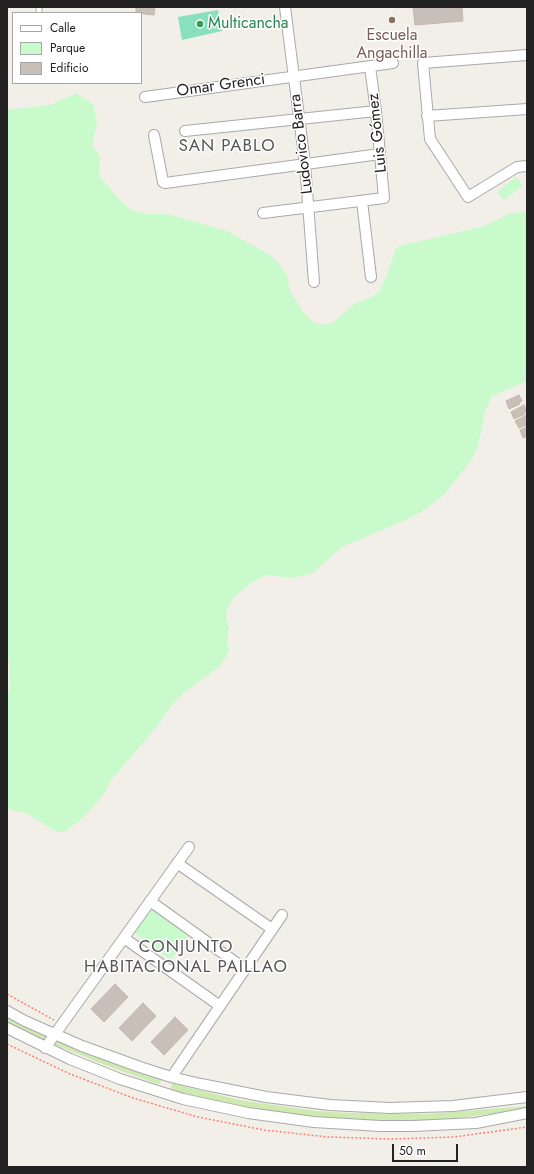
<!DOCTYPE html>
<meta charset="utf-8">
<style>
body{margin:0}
#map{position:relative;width:534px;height:1174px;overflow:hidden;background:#f2efe9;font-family:Jost,sans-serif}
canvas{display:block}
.frame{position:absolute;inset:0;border:8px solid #222;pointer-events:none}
.legend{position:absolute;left:12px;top:12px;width:130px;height:72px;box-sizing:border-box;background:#fff;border:1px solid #a7a7a7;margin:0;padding:5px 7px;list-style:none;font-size:12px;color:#222}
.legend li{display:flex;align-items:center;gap:8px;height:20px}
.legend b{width:20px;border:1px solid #a7a7a7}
.scale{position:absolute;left:392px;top:1144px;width:66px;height:18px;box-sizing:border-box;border:2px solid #222;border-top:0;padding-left:5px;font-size:12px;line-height:14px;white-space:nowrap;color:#222;-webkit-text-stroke:3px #fff;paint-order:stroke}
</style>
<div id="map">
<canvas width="534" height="1174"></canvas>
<div class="frame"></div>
<ul class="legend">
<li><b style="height:5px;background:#fff"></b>Calle</li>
<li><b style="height:11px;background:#c8facc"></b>Parque</li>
<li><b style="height:11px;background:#c7bfb8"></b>Edificio</li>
</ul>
<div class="scale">50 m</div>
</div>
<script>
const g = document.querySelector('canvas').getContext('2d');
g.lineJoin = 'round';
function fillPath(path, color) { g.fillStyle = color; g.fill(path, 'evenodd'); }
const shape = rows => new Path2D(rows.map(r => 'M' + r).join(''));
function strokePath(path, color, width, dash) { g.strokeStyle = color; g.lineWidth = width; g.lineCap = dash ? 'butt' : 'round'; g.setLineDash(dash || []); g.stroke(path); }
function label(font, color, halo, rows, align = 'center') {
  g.font = font + ' Jost,sans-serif'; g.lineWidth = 3; g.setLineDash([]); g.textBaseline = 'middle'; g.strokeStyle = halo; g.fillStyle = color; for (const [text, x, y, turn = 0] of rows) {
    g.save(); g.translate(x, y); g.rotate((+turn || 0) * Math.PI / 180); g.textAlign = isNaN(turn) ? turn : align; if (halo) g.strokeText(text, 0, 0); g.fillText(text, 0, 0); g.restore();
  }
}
const grass = shape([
 [7,1016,46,1035,46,1037,44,1040,41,1041,14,1027,7,1023],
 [54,1039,161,1078,162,1080,159,1084,155,1083,105,1065,54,1044],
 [172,1084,175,1084,202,1091,245,1101,316,1111,350,1113,426,1114,527,1106,527,1109,452,1119,424,1120,377,1121,326,1118,299,1115,228,1104,173,1091,171,1088]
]);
const park = shape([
 [77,94,93,104,97,123,92,145,100,156,99,176,120,200,131,210,145,214,168,214,227,231,268,254,277,261,287,275,290,291,304,313,312,321,323,325,334,322,354,304,372,297,380,291,389,270,396,248,403,245,484,226,509,214,527,211,527,381,492,396,485,411,478,446,472,459,444,495,424,510,406,520,342,547,313,573,294,578,265,575,251,583,240,592,232,600,227,610,226,618,229,628,227,642,229,649,226,657,218,668,182,694,170,707,159,724,111,780,104,794,85,816,66,831,57,832,26,813,10,810,7,804,7,697,10,688,9,660,7,655,7,110,50,105,72,95],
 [516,177,523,185,504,200,497,192],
 [150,907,189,936,171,960,136,934,135,928]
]);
const pitch = shape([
 [218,10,222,31,182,40,178,17]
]);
const building = shape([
 [136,7,155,7,154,15,136,13,136,7],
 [413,7,462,7,463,21,415,25,413,7],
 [519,395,522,401,519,402,520,404,509,409,506,401,519,395],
 [524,405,527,411,524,412,525,414,514,419,511,412,524,405],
 [527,415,527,425,519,428,515,421,527,415],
 [527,427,527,436,523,438,520,430,527,427],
 [115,984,128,997,104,1022,91,1009,115,984],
 [143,1003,156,1016,132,1041,119,1028,143,1003],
 [175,1017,188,1030,164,1055,151,1042,175,1017]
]);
const path = shape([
 [7,994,54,1020],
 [7,1044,70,1074,133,1098,198,1117,264,1130,328,1137,391,1139,454,1137,527,1127]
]);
const service = shape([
 [39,13,39,7]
]);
const minor = shape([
 [285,7,305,164,314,282],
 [527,55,423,63,430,139,468,197,517,167,527,166],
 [145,97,393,63],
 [427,116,527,109],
 [185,131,376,111],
 [154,135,163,182,165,183,380,154],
 [362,201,371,277],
 [263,213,384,198,376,111,370,67],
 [177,863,272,929],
 [150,901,245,969],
 [124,938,220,1006],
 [7,1011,25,1021,82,1046,140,1067,171,1077,201,1084,266,1097,330,1105,390,1108,453,1106,527,1097],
 [7,1028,70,1059,120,1079,183,1099,248,1113,314,1122,380,1126,413,1126,476,1123,527,1113],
 [45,1048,189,847],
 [175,1072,282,915]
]);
const markers = [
 [392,20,4,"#8d6e63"],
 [200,24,4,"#2e9e5b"]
];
const leisureNames = [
 ["Multicancha",208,24]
];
const educationNames = [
 ["Escuela",392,36],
 ["Angachilla",392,54]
];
const streetNames = [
 ["Omar Grenci",221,86,-8],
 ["Luis Gómez",378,133,-96],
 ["Ludovico Barra",302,144,-97]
];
const neighbourhoodNames = [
 ["SAN PABLO",227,147],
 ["CONJUNTO",186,948],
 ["HABITACIONAL PAILLAO",186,968]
];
fillPath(grass, '#cdebb0');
fillPath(park, '#c8facc');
fillPath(pitch, '#88e0be');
fillPath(building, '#c7bfb8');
strokePath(building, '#c4b6ab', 1);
strokePath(service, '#a9a9a9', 7);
strokePath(minor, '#a9a9a9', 12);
strokePath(path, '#fa8072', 1.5, [2, 2]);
strokePath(service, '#fff', 5);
strokePath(minor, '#fff', 10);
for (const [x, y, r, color] of markers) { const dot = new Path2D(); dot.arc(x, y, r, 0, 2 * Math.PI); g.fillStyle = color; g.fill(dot); strokePath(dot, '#fff', 1.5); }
label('16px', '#27864d', '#fff', leisureNames, 'left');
label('16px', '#785e54', '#fff', educationNames);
label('16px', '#222', '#fff', streetNames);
g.letterSpacing = '1px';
label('17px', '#555', '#fff', neighbourhoodNames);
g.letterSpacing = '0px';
</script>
